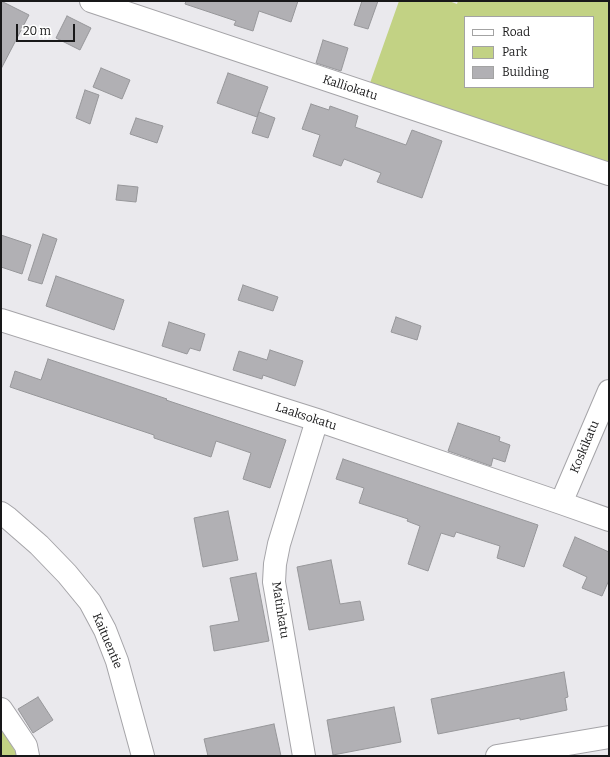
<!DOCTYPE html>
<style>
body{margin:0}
#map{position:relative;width:610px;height:757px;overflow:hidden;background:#eae9ed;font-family:Bitter,serif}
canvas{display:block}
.frame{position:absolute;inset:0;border:2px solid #181819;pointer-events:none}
.legend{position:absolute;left:464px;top:16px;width:130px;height:72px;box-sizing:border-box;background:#fff;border:1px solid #a3a3a3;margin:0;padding:5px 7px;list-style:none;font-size:12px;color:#181819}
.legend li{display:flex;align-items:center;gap:8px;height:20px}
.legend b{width:20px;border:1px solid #a3a3a3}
.scale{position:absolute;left:16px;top:24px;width:59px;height:18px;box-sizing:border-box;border:2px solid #181819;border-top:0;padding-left:5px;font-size:12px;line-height:14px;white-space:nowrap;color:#181819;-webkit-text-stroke:3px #fff;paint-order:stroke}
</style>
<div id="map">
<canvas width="610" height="757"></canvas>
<div class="frame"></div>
<ul class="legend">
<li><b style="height:5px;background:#fff"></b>Road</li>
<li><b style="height:11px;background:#c2d284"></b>Park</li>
<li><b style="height:11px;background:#b1b0b4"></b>Building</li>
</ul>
<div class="scale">20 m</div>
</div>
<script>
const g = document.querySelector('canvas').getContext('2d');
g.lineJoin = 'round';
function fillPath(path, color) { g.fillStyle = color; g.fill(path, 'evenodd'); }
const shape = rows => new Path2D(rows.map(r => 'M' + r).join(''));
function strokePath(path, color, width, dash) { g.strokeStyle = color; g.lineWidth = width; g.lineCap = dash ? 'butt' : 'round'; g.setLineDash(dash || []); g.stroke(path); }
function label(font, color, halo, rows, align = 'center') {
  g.font = font + ' Bitter,serif'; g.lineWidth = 4; g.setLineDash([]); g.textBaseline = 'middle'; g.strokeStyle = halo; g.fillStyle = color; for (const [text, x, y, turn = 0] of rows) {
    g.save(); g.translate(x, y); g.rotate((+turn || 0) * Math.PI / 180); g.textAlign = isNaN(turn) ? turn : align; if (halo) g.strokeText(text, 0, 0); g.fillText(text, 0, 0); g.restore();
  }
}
const green = shape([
 [399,1,449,1,457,4,458,1,609,1,609,165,370,83],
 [465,17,593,17,593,87,465,87],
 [1,729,17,754,18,756,1,756]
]);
const building = shape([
 [1,1,29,15,1,69,1,1],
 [186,1,298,1,291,22,259,11,253,31,234,25,236,21,185,4,186,1],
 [362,1,378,1,368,29,354,25,362,1],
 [67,16,91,28,80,50,56,38,67,16],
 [323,40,348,48,341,71,316,63,323,40],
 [101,68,130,80,122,99,93,87,101,68],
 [228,73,268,87,257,117,217,103,228,73],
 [85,90,99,95,90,124,76,118,85,90],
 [311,104,329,110,330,106,358,116,355,127,406,145,412,130,442,141,422,198,377,182,381,173,344,159,341,166,313,156,320,135,302,129,311,104],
 [259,112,275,118,268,138,252,133,259,112],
 [136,118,163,126,157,143,130,134,136,118],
 [118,185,138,187,136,202,116,200,118,185],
 [43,234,57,239,42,284,28,280,43,234],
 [1,235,31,245,22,274,1,267,1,235],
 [56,276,124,300,114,330,46,306,56,276],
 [243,285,278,297,273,311,238,300,243,285],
 [396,317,421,326,417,340,391,332,396,317],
 [169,322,205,334,200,351,190,348,187,354,162,346,169,322],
 [270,350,303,361,295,386,263,375,262,379,233,370,239,351,267,360,270,350],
 [48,359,167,399,166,400,286,440,270,488,243,479,251,453,216,441,211,457,154,438,154,435,10,387,15,371,41,380,48,359],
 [458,423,500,437,499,441,510,445,505,462,493,458,491,466,448,451,458,423],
 [343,459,538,525,524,567,497,558,500,546,456,532,454,537,441,533,428,571,408,564,420,526,407,521,408,519,359,503,364,488,336,479,343,459],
 [228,511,238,560,203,567,194,518,228,511],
 [575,537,609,552,609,580,602,596,582,588,587,577,563,566,575,537],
 [331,560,340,604,360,601,364,620,309,630,297,567,331,560],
 [256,573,269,641,214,651,210,626,239,621,230,578,256,573],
 [564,672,568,697,565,698,567,710,520,720,520,718,438,734,431,699,564,672],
 [38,697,53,720,33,733,18,709,38,697],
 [394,707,401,742,333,755,327,720,394,707],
 [274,724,281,756,208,756,204,739,274,724]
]);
const minor = shape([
 [91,1,609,174],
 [1,320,317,420,561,503,609,520],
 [561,503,609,391],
 [1,513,8,518,39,545,67,574,90,602,105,630,117,661,143,756],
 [1,709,26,746,28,756],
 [304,756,274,582,275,564,279,544,317,420],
 [497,756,609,737]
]);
const streetNames = [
 ["Kalliokatu",350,88,18],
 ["Laaksokatu",306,417,18],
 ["Koskikatu",585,447,-67],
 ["Matinkatu",280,610,81],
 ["Kaituentie",107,641,67]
];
fillPath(green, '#c2d284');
fillPath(building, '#b1b0b4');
strokePath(building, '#97979a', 1);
strokePath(minor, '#a5a4a8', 24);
strokePath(minor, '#fff', 22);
label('12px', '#181819', '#fff', streetNames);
</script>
